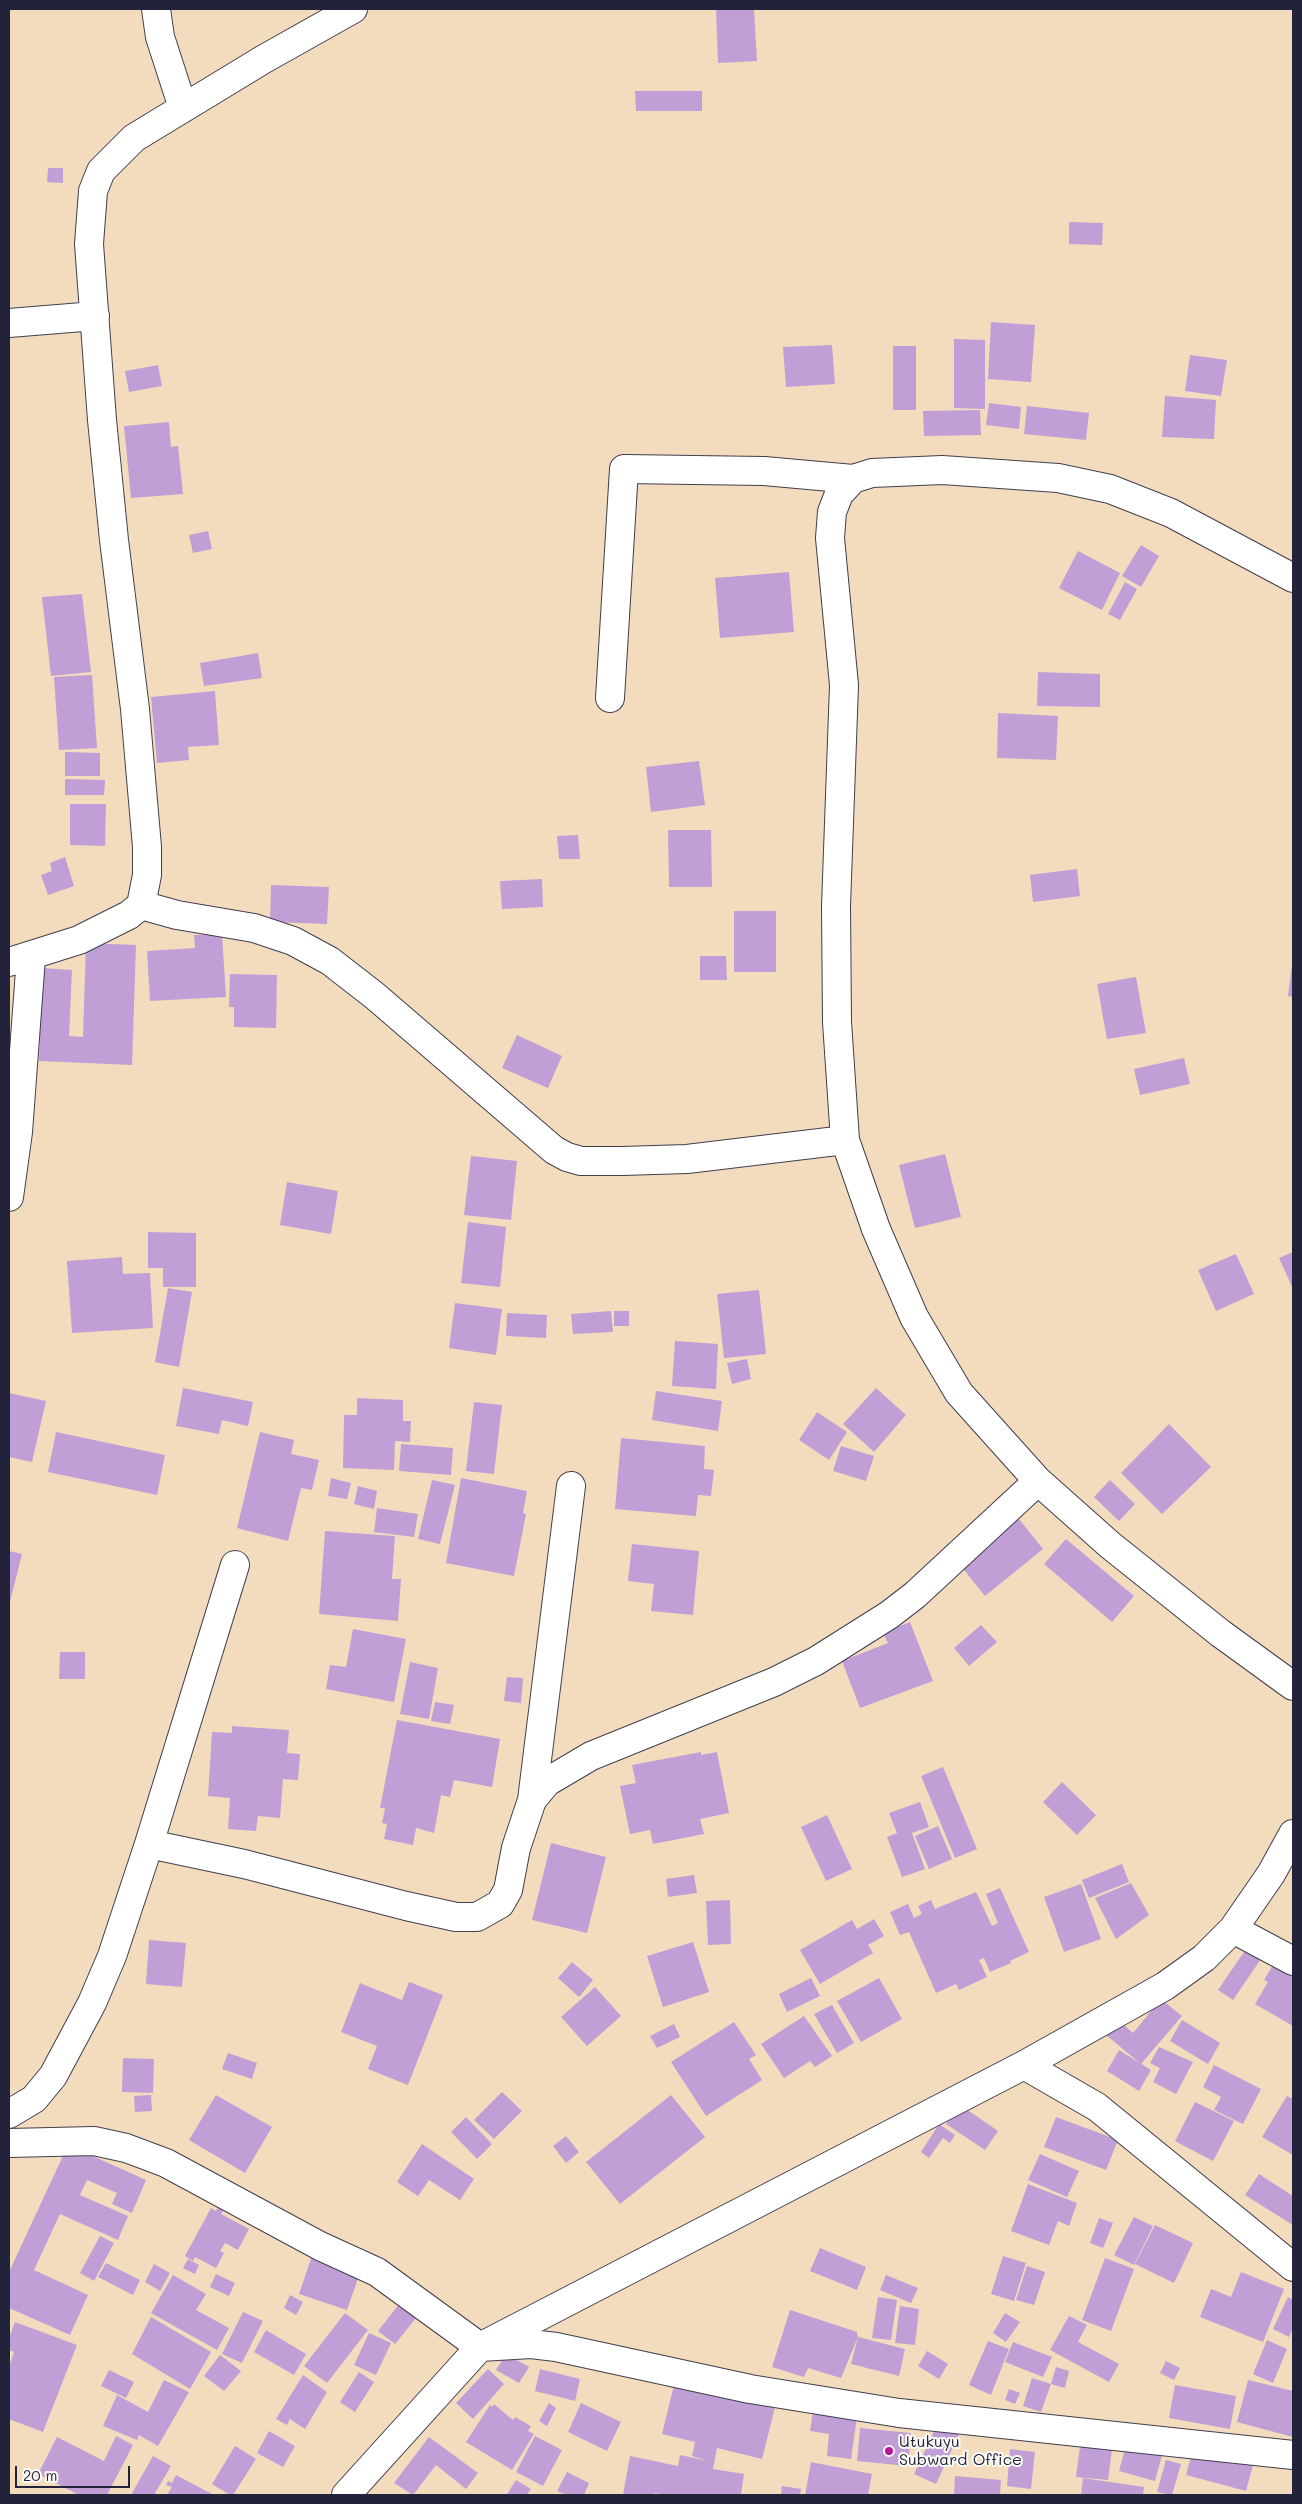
<!DOCTYPE html>
<style>
body{margin:0}
#map{position:relative;width:1302px;height:2504px;overflow:hidden;background:#f3dcbd;font-family:Mali,sans-serif}
canvas{display:block}
.frame{position:absolute;inset:0;border:10px solid #22223b;pointer-events:none}
.scale{position:absolute;left:15px;top:2466px;width:115px;height:22px;box-sizing:border-box;border:2px solid #22223b;border-top:0;padding-left:6px;font-size:15px;line-height:18px;white-space:nowrap;color:#22223b;-webkit-text-stroke:4px #fdfcf7;paint-order:stroke}
</style>
<div id="map">
<canvas width="1302" height="2504"></canvas>
<div class="frame"></div>
<div class="scale">20 m</div>
</div>
<script>
const g = document.querySelector('canvas').getContext('2d');
g.lineJoin = 'round';
function fillPath(path, color) { g.fillStyle = color; g.fill(path, 'evenodd'); }
const shape = rows => new Path2D(rows.map(r => 'M' + r).join(''));
function strokePath(path, color, width, dash) { g.strokeStyle = color; g.lineWidth = width; g.lineCap = dash ? 'butt' : 'round'; g.setLineDash(dash || []); g.stroke(path); }
function label(font, color, halo, rows, align = 'center') {
  g.font = font + ' Mali,sans-serif'; g.lineWidth = 4; g.setLineDash([]); g.textBaseline = 'middle'; g.strokeStyle = halo; g.fillStyle = color; for (const [text, x, y, turn = 0] of rows) {
    g.save(); g.translate(x, y); g.rotate((+turn || 0) * Math.PI / 180); g.textAlign = isNaN(turn) ? turn : align; if (halo) g.strokeText(text, 0, 0); g.fillText(text, 0, 0); g.restore();
  }
}
const building = shape([
 [716,9,754,9,757,61,718,63],
 [635,91,702,91,702,111,636,111],
 [48,168,63,168,63,183,47,182],
 [1069,222,1103,223,1102,245,1069,244],
 [991,322,1035,325,1031,382,988,379],
 [954,339,985,340,985,409,954,408],
 [832,345,835,384,786,387,783,347],
 [893,346,916,346,916,410,893,410],
 [1190,355,1227,360,1221,396,1185,391],
 [158,365,162,386,129,392,125,371],
 [1165,396,1216,400,1214,439,1162,437],
 [989,403,1021,407,1019,429,986,425],
 [1027,406,1089,413,1086,440,1024,434],
 [980,410,981,435,924,436,923,411],
 [169,422,171,447,178,446,183,494,131,498,124,426],
 [208,531,212,549,193,553,189,535],
 [1141,545,1159,556,1141,587,1122,576],
 [1078,551,1120,573,1102,610,1059,588],
 [789,572,794,632,720,638,715,578],
 [1125,582,1137,589,1120,620,1108,614],
 [82,594,91,672,51,676,42,597],
 [258,653,262,678,204,686,200,663],
 [1038,672,1100,674,1100,707,1037,706],
 [92,675,97,748,59,750,54,677],
 [215,691,219,745,188,747,189,760,157,763,151,697],
 [998,713,1058,716,1056,760,997,758],
 [65,752,100,753,100,776,65,776],
 [699,761,705,805,651,812,646,767],
 [65,779,105,780,104,795,65,795],
 [70,804,106,804,105,846,70,845],
 [668,830,711,830,712,887,669,887],
 [578,835,580,859,559,859,557,836],
 [65,857,74,886,48,895,41,875,52,871,50,863],
 [1077,869,1080,896,1033,902,1030,875],
 [542,879,543,907,502,909,500,881],
 [271,885,329,887,327,924,270,922],
 [734,911,776,911,776,972,734,972],
 [222,934,226,997,150,1001,147,951,195,948,194,935],
 [86,943,136,945,132,1065,39,1061,42,968,72,970,69,1036,83,1037],
 [700,956,726,956,727,980,700,980],
 [1292,965,1293,965,1293,997,1288,996],
 [230,974,277,975,276,1028,234,1027,234,1007,229,1007],
 [1136,977,1146,1033,1107,1039,1097,984],
 [517,1035,562,1056,548,1088,502,1068],
 [1184,1058,1190,1084,1140,1095,1134,1069],
 [945,1154,961,1217,915,1228,899,1165],
 [471,1156,517,1161,511,1220,464,1215],
 [287,1182,338,1191,331,1234,280,1225],
 [468,1222,506,1227,500,1287,461,1283],
 [148,1232,196,1233,196,1287,163,1287,163,1268,148,1268],
 [1293,1252,1293,1289,1279,1258],
 [1236,1254,1254,1294,1216,1311,1198,1270],
 [122,1257,123,1274,150,1273,153,1328,72,1333,67,1261],
 [168,1288,192,1292,179,1367,155,1362],
 [759,1290,766,1354,724,1358,717,1294],
 [455,1303,502,1309,496,1355,449,1348],
 [611,1311,613,1332,573,1334,571,1314],
 [614,1311,629,1311,629,1326,614,1326],
 [507,1313,547,1315,546,1338,506,1336],
 [675,1341,718,1344,716,1389,672,1386],
 [747,1359,751,1379,732,1384,727,1363],
 [183,1388,253,1402,248,1426,222,1420,219,1434,176,1426],
 [876,1388,906,1415,874,1452,843,1424],
 [656,1391,722,1401,718,1431,652,1420],
 [9,1393,46,1401,32,1462,9,1457],
 [357,1398,403,1400,403,1421,411,1421,410,1442,395,1441,394,1470,343,1468,344,1415,357,1415],
 [474,1402,502,1405,494,1474,466,1471],
 [817,1412,847,1432,829,1460,799,1440],
 [1169,1424,1211,1467,1162,1514,1121,1473],
 [56,1432,165,1455,157,1495,48,1472],
 [260,1432,294,1440,291,1454,319,1460,312,1490,301,1488,288,1541,237,1528],
 [621,1438,705,1446,704,1469,714,1470,711,1496,698,1495,696,1516,615,1509],
 [401,1444,453,1448,451,1475,399,1471],
 [841,1446,874,1456,866,1481,833,1471],
 [331,1478,351,1483,347,1499,328,1496],
 [461,1478,527,1491,523,1513,526,1514,514,1576,446,1563],
 [432,1480,455,1485,440,1544,418,1539],
 [1110,1480,1135,1504,1119,1521,1094,1497],
 [358,1486,377,1491,374,1509,354,1504],
 [377,1508,418,1514,414,1537,374,1532],
 [1015,1514,1043,1549,985,1596,956,1560],
 [325,1531,395,1536,392,1579,401,1579,398,1621,319,1614],
 [1066,1539,1134,1596,1112,1622,1044,1564],
 [632,1544,699,1551,693,1615,651,1611,654,1584,628,1581],
 [9,1551,22,1554,9,1606],
 [910,1622,933,1681,860,1708,842,1661,888,1643,883,1633],
 [981,1625,997,1642,969,1666,954,1648],
 [353,1629,406,1639,394,1702,326,1689,330,1665,346,1667],
 [60,1652,85,1652,85,1679,59,1679],
 [410,1662,438,1668,429,1719,400,1714],
 [507,1677,523,1678,521,1703,504,1701],
 [435,1702,454,1705,450,1724,431,1721],
 [397,1720,500,1739,492,1787,454,1780,450,1797,441,1795,434,1833,416,1828,413,1845,384,1839,387,1824,382,1823,385,1808,380,1808],
 [232,1726,289,1730,287,1753,300,1754,298,1780,283,1779,280,1818,258,1816,256,1831,228,1829,230,1798,208,1796,212,1732,232,1733],
 [701,1752,701,1755,717,1752,729,1813,700,1819,704,1834,653,1844,650,1830,630,1834,620,1786,636,1783,632,1765],
 [943,1767,977,1849,955,1858,921,1776],
 [1062,1782,1096,1815,1077,1835,1043,1802],
 [920,1802,929,1827,912,1833,925,1869,902,1877,887,1837,897,1833,889,1813],
 [827,1815,852,1869,826,1881,801,1827],
 [938,1826,952,1859,929,1869,915,1836],
 [551,1843,606,1857,587,1933,532,1920],
 [1122,1864,1129,1882,1089,1898,1082,1880],
 [694,1875,697,1893,668,1897,666,1879],
 [1131,1883,1149,1915,1116,1939,1095,1898],
 [1081,1884,1101,1939,1064,1952,1044,1897],
 [1000,1888,1029,1952,1010,1961,1011,1963,990,1972,984,1958,979,1960,987,1977,959,1990,956,1984,936,1993,909,1932,900,1935,890,1912,908,1904,914,1918,922,1914,918,1906,931,1900,935,1909,976,1892,992,1926,998,1923,986,1894],
 [730,1900,731,1944,708,1945,706,1901],
 [874,1919,884,1936,868,1945,873,1953,820,1984,800,1950,852,1920,857,1929],
 [149,1940,186,1943,182,1987,146,1984],
 [693,1942,709,1992,663,2007,647,1956],
 [1248,1946,1263,1956,1233,2000,1218,1990],
 [572,1962,593,1980,579,1997,558,1978],
 [1274,1963,1293,1975,1293,2026,1255,2004,1268,1982,1264,1980],
 [811,1978,820,1996,787,2012,779,1994],
 [879,1978,902,2019,861,2042,837,2001],
 [409,1982,443,1995,408,2085,368,2069,377,2046,341,2032,360,1983,402,2000],
 [595,1987,621,2016,587,2046,561,2017],
 [1161,1999,1182,2016,1141,2064,1106,2035,1118,2020,1133,2033],
 [832,2005,854,2043,837,2053,814,2014],
 [804,2016,832,2056,815,2067,810,2061,784,2078,761,2044],
 [1182,2020,1220,2043,1208,2064,1170,2041],
 [734,2022,756,2055,749,2059,762,2080,706,2116,671,2062],
 [674,2024,680,2037,657,2048,650,2036],
 [1159,2047,1193,2062,1176,2094,1153,2082,1160,2068,1150,2063],
 [1119,2050,1151,2070,1139,2091,1107,2071],
 [228,2053,257,2063,252,2079,222,2069],
 [123,2058,154,2059,153,2093,122,2092],
 [1214,2065,1261,2089,1243,2124,1214,2110,1221,2097,1203,2087],
 [502,2092,522,2111,494,2139,474,2120],
 [151,2095,152,2111,135,2112,134,2096],
 [216,2095,272,2127,245,2173,189,2140],
 [671,2095,705,2137,620,2204,586,2162],
 [1287,2096,1293,2099,1293,2155,1262,2137],
 [1195,2102,1234,2121,1213,2161,1175,2141],
 [959,2104,998,2131,985,2150,946,2124],
 [466,2117,492,2144,477,2159,451,2132],
 [1056,2117,1118,2140,1106,2170,1044,2147],
 [939,2124,955,2135,950,2143,943,2138,929,2158,921,2152],
 [566,2136,579,2152,566,2163,553,2146],
 [422,2144,474,2179,460,2200,429,2180,418,2196,397,2182],
 [68,2145,146,2180,132,2213,112,2204,117,2193,87,2180,80,2195,128,2216,118,2240,60,2214,34,2270,88,2295,70,2335,9,2308,9,2272],
 [1040,2154,1079,2171,1067,2197,1028,2180],
 [1259,2174,1293,2196,1293,2225,1245,2195],
 [1028,2184,1077,2203,1069,2226,1058,2221,1049,2245,1011,2231],
 [219,2206,224,2209,221,2214,249,2229,238,2250,225,2243,220,2251,224,2253,216,2268,195,2257,193,2261,185,2256,211,2208,216,2211],
 [1134,2217,1153,2226,1134,2265,1114,2255],
 [1099,2218,1113,2223,1103,2248,1090,2243],
 [1155,2225,1193,2243,1174,2283,1135,2264],
 [100,2236,114,2243,94,2281,80,2273],
 [820,2248,866,2267,857,2290,810,2271],
 [313,2253,361,2270,347,2310,299,2294],
 [1003,2256,1026,2263,1014,2301,991,2294],
 [1105,2258,1134,2269,1111,2331,1082,2320],
 [188,2259,199,2265,195,2274,183,2268],
 [106,2263,140,2280,133,2295,98,2277],
 [154,2264,170,2273,160,2291,145,2282],
 [1027,2266,1045,2272,1034,2305,1016,2300],
 [1241,2272,1284,2289,1263,2342,1200,2317,1211,2289,1231,2297],
 [216,2274,235,2283,229,2296,210,2287],
 [173,2275,206,2294,196,2310,229,2328,217,2350,151,2313],
 [886,2275,918,2288,911,2303,880,2290],
 [290,2295,303,2302,296,2315,284,2308],
 [878,2297,897,2300,891,2340,872,2338],
 [1288,2297,1293,2300,1293,2328,1289,2337,1273,2329],
 [400,2303,417,2317,395,2344,378,2331],
 [900,2306,919,2309,915,2345,895,2343],
 [790,2310,857,2332,858,2337,841,2378,808,2368,804,2377,772,2367],
 [243,2312,263,2321,242,2363,222,2354],
 [345,2313,368,2330,327,2383,304,2366],
 [1005,2313,1020,2322,1006,2342,993,2333],
 [1069,2316,1087,2325,1078,2342,1119,2364,1109,2382,1050,2350],
 [151,2317,211,2352,190,2389,132,2354],
 [15,2322,77,2345,43,2432,9,2419,9,2367,14,2352,9,2350,9,2338],
 [266,2330,306,2354,294,2375,254,2352],
 [369,2333,391,2343,376,2375,354,2365],
 [858,2337,905,2349,899,2376,851,2364],
 [1267,2340,1287,2349,1273,2383,1253,2374],
 [988,2341,1009,2349,991,2395,969,2385],
 [1013,2342,1052,2357,1043,2377,1005,2362],
 [927,2351,948,2364,939,2379,918,2366],
 [506,2354,529,2367,519,2383,496,2370],
 [220,2355,241,2371,224,2391,204,2376],
 [1166,2361,1180,2368,1174,2380,1160,2373],
 [1056,2367,1069,2371,1065,2388,1051,2384],
 [488,2369,504,2384,473,2419,456,2403],
 [540,2369,580,2379,575,2401,535,2391],
 [109,2370,134,2382,126,2398,101,2386],
 [359,2372,374,2382,355,2412,340,2402],
 [303,2375,327,2392,305,2429,290,2419,287,2425,276,2419],
 [1032,2378,1051,2384,1041,2412,1023,2406],
 [164,2380,189,2392,158,2446,139,2435,137,2440,103,2426,117,2395,148,2412],
 [1248,2380,1293,2391,1293,2437,1237,2422],
 [675,2381,775,2407,762,2459,717,2448,713,2469,744,2474,741,2495,667,2495,654,2493,654,2495,623,2495,630,2456,678,2466,680,2455,708,2461,692,2456,695,2442,662,2434],
 [1175,2385,1236,2396,1230,2429,1169,2418],
 [1009,2389,1020,2393,1015,2404,1005,2400],
 [549,2403,556,2408,547,2426,539,2421],
 [581,2403,621,2422,607,2451,568,2432],
 [494,2404,513,2420,515,2417,531,2426,528,2431,534,2434,512,2470,466,2442,490,2405,492,2407],
 [813,2411,857,2417,851,2459,827,2456,829,2434,810,2431],
 [938,2423,960,2432,936,2484,914,2474],
 [860,2428,911,2433,908,2466,857,2461],
 [269,2431,295,2446,283,2467,257,2453],
 [116,2436,133,2445,107,2495,79,2495,38,2474,57,2437,104,2461],
 [535,2436,562,2450,543,2486,516,2472],
 [429,2437,478,2473,466,2489,436,2465,413,2495,394,2483],
 [1081,2438,1113,2442,1108,2480,1076,2477],
 [1127,2442,1163,2452,1155,2481,1119,2471],
 [235,2446,256,2459,233,2495,230,2495,212,2484],
 [1010,2449,1035,2452,1031,2489,1007,2486],
 [1193,2449,1253,2465,1246,2491,1186,2475],
 [153,2456,171,2466,154,2495,131,2495],
 [1166,2460,1181,2464,1172,2495,1157,2492],
 [811,2462,872,2474,868,2495,805,2495],
 [567,2472,589,2483,584,2495,567,2495,557,2491],
 [176,2475,212,2494,211,2495,167,2495,172,2487,166,2485,168,2481,172,2483],
 [955,2476,1001,2480,1000,2495,954,2495],
 [1083,2478,1144,2487,1143,2495,1081,2495],
 [516,2480,531,2489,527,2495,507,2494],
 [782,2486,801,2489,800,2495,781,2495]
]);
const minor = shape([
 [156,9,160,37,183,108],
 [9,323,95,316],
 [1293,578,1171,513,1110,489,1058,478,942,470,872,473,853,479,839,494,832,512,830,538,844,685,836,906,837,1022,845,1140,876,1229,914,1317,959,1393,1038,1481,1110,1545,1220,1633,1293,1686],
 [610,698,624,469,764,471,853,479],
 [141,905,177,915,254,928,293,941,330,961,375,996,554,1150,567,1157,581,1161,622,1161,687,1159,845,1140],
 [9,962,79,940,129,915,141,905,147,875,147,847,135,709,114,540,102,420,89,244,93,191,101,171,134,138,264,59,353,9],
 [9,1197,18,1132,31,957],
 [532,1800,571,1486],
 [149,1844,244,1864,406,1906,456,1917,477,1917,500,1904,508,1890,516,1848,532,1800,547,1782,591,1756,774,1682,816,1661,889,1615,915,1595,1038,1481],
 [1233,1929,1293,1961],
 [1024,2065,1097,2107,1293,2267],
 [9,2114,34,2099,53,2076,92,2003,112,1956,149,1844,235,1565],
 [9,2143,94,2141,126,2148,166,2163,320,2246,377,2272,480,2347,531,2344,556,2347,750,2389,899,2413,1293,2455],
 [346,2495,480,2347,1024,2065,1165,1986,1204,1958,1233,1929,1271,1874,1293,1834]
]);
const markers = [
 [889,2451,5,"#b5179e"]
];
const poiNames = [
 ["Utukuyu",899,2442],
 ["Subward Office",899,2460]
];
fillPath(building, '#c09fd6');
strokePath(minor, '#413e4e', 30);
strokePath(minor, '#fff', 28);
for (const [x, y, r, color] of markers) { const dot = new Path2D(); dot.arc(x, y, r, 0, 2 * Math.PI); g.fillStyle = color; g.fill(dot); strokePath(dot, '#fdfcf7', 2); }
label('16px', '#22223b', '#fdfcf7', poiNames, 'left');
</script>
